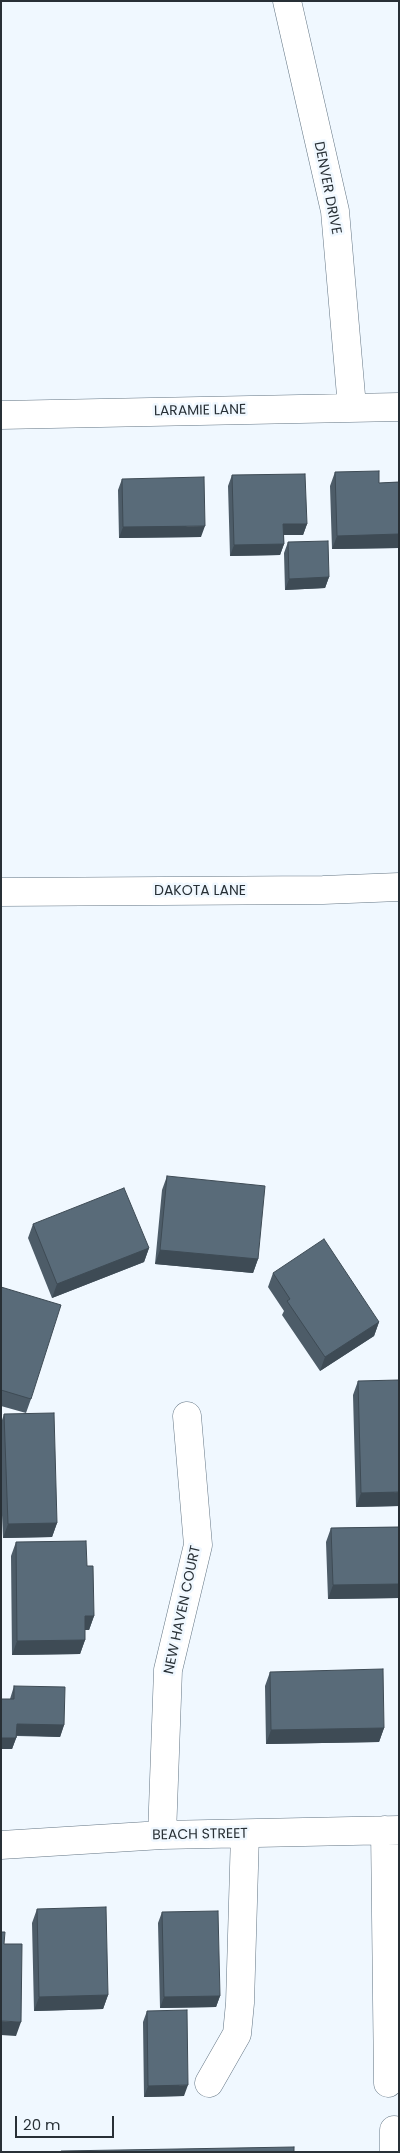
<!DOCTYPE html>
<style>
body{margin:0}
#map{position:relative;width:400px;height:2153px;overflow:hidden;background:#f0f8ff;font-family:Poppins,sans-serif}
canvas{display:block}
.frame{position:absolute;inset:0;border:2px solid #283036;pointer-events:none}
.scale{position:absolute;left:15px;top:2116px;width:99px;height:22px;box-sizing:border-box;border:2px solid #283036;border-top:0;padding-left:6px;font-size:15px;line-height:18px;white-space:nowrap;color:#283036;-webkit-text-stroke:4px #f0f8ff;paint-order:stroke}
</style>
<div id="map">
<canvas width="400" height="2153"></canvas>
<div class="frame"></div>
<div class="scale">20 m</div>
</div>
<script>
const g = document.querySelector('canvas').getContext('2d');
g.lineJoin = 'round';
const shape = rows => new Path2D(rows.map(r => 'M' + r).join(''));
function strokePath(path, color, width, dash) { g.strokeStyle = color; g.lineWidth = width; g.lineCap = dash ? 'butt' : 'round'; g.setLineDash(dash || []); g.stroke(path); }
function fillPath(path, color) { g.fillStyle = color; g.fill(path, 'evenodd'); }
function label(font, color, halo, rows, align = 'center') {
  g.font = font + ' Poppins,sans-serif'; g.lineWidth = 5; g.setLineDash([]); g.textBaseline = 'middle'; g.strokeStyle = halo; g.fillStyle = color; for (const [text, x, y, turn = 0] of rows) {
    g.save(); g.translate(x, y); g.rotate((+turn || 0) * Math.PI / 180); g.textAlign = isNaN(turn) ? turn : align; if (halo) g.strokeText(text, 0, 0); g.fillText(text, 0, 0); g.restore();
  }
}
const minor = shape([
 [287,1,335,211,352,407],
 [1,415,399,407],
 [1,892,323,890,399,887],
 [385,1830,388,2083],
 [162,1835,168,1670,198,1545,187,1416],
 [1,1845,162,1835,399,1830],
 [209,2083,237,2034,240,2003,245,1834],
 [394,2130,394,2152]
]);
const wall = shape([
 [335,472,379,483,399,482,399,548,332,549,330,486],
 [232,475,307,524,303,535,284,535,284,544,280,555,230,556,228,486],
 [122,479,201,537,119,538,118,490],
 [288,542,329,577,325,588,285,590,284,553],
 [167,1176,258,1259,253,1273,155,1264,162,1190],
 [33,1224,149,1248,144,1262,52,1298,28,1238],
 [273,1273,379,1322,374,1336,320,1371,282,1315,284,1311,268,1287],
 [1,1287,31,1399,26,1413,1,1406],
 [358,1381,399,1506,356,1507,353,1395],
 [4,1414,57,1523,52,1537,3,1538,1,1492,1,1423],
 [399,1527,399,1598,328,1599,326,1542,331,1528],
 [16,1542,87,1566,94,1616,89,1630,85,1630,85,1640,80,1654,12,1655,11,1556],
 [270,1672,384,1728,379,1742,266,1744,265,1686],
 [14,1686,64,1725,60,1737,17,1736,12,1749,1,1749,1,1699,10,1699],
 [37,1909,108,1995,103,2009,34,2011,32,1923],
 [162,1912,220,1996,216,2007,160,2008,158,1923],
 [147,2011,184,2096,144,2097,143,2022]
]);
const shadedWall = shape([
 [283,524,307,524,303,535,279,535],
 [205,526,201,537,119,538,123,527],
 [399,534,399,548,332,549,337,536],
 [284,544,280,555,230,556,234,545],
 [329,577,325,588,285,590,289,579],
 [149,1248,144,1262,52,1298,57,1284],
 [160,1250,258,1259,253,1273,155,1264],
 [379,1322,374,1336,320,1371,325,1357],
 [399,1492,399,1506,356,1507,361,1493],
 [57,1523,52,1537,3,1538,8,1524],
 [399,1584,399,1598,328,1599,333,1585],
 [85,1616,94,1616,89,1630,80,1630],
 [85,1640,80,1654,12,1655,17,1641],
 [17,1724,64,1725,60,1737,13,1735],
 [384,1728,379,1742,266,1744,271,1730],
 [1,1738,16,1738,12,1749,1,1749],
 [108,1995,103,2009,34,2011,39,1997],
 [220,1996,216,2007,160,2008,164,1997],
 [1,2021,21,2022,16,2036,1,2035],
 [188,2085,184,2096,144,2097,148,2086]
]);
const building = shape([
 [379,471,379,483,399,482,399,534,337,536,335,472,379,471],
 [305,474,307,524,283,524,284,544,234,545,232,475,305,474],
 [204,477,205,526,123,527,122,479,204,477],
 [328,541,329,577,289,579,288,542,328,541],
 [167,1176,265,1186,258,1259,160,1250,167,1176],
 [124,1188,149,1248,57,1284,33,1224,124,1188],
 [324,1239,379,1322,325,1357,287,1301,290,1299,273,1273,324,1239],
 [1,1287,61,1305,31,1399,1,1390,1,1287],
 [399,1380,399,1492,361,1493,358,1381,399,1380],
 [54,1413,57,1523,8,1524,4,1414,54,1413],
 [399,1527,399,1584,333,1585,331,1528,399,1527],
 [86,1541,87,1566,93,1566,94,1616,85,1616,85,1640,17,1641,16,1542,86,1541],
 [383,1669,384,1728,271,1730,270,1672,383,1669],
 [14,1686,65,1687,64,1725,17,1724,16,1738,1,1738,1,1699,14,1699,14,1686],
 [106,1907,108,1995,39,1997,37,1909,106,1907],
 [218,1911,220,1996,164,1997,162,1912,218,1911],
 [1,1932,5,1932,4,1944,22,1944,21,2022,1,2021,1,1932],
 [187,2010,188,2085,148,2086,147,2011,187,2010],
 [294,2147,294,2152,61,2152,61,2151,294,2147]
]);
const streetNames = [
 ["DENVER DRIVE",327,188,79],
 ["LARAMIE LANE",200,411,-1],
 ["DAKOTA LANE",200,891],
 ["NEW HAVEN COURT",183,1610,-78],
 ["BEACH STREET",200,1835,-1]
];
strokePath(minor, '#647685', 29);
strokePath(minor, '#fff', 28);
fillPath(wall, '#4d5c68');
fillPath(shadedWall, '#3e4b55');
fillPath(building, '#596b79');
strokePath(building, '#3e4b55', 1);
label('14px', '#283036', '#f0f8ff', streetNames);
</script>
